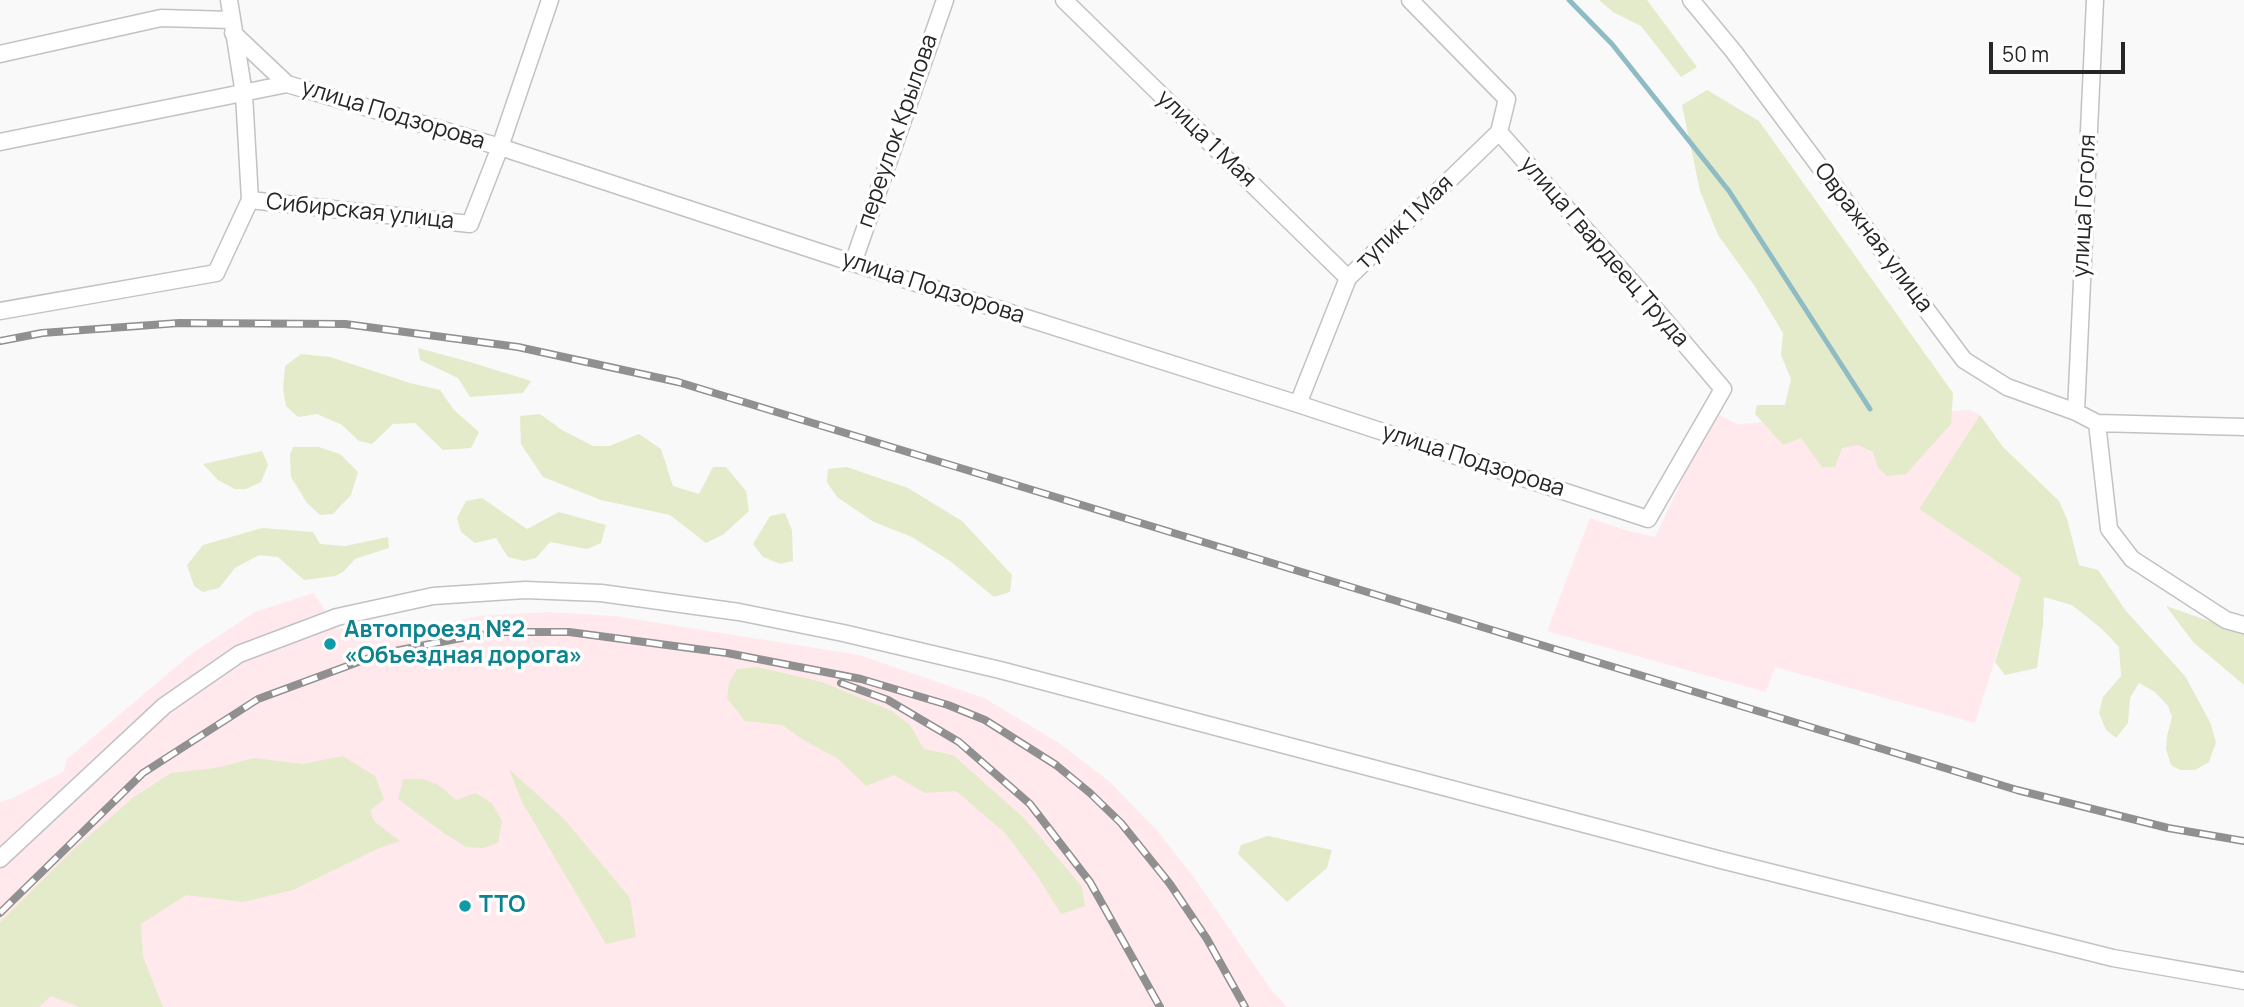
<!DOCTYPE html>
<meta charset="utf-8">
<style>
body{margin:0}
#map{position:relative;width:2244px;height:1007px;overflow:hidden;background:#f9f9fa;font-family:Manrope,sans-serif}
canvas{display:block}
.scale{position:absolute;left:1989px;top:42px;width:136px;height:32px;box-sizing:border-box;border:4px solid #262626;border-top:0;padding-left:9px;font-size:21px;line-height:24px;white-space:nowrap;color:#262626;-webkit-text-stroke:5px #fff;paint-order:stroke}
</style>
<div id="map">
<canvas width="2244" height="1007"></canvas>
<div class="scale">50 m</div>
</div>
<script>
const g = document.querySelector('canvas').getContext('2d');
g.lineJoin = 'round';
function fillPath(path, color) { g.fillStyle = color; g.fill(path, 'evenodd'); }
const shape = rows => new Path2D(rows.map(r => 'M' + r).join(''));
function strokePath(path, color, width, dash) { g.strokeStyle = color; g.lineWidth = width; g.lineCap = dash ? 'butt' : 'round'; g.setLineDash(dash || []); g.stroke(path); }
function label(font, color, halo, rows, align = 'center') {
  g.font = font + ' Manrope,sans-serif'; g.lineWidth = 7; g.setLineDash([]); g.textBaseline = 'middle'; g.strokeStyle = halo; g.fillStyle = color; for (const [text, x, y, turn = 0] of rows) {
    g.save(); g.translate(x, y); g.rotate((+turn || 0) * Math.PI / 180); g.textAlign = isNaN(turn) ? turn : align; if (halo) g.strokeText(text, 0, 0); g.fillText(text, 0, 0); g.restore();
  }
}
const industrial = shape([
 [1970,410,1980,415,1919,509,2021,578,1975,723,1775,667,1766,692,1547,631,1590,518,1625,530,1655,537,1694,455,1717,414,1737,424],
 [314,593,337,629,399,621,423,628,479,616,548,612,615,616,859,655,984,698,1059,743,1109,781,1156,829,1193,876,1270,988,1287,1007,0,1007,0,802,13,798,64,771,66,760,191,654,255,612]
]);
const green = shape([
 [1599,0,1647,0,1697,67,1681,77,1641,26,1613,12],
 [1707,90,1759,121,1953,393,1951,424,1906,474,1887,476,1878,468,1873,452,1858,445,1842,448,1835,467,1822,467,1801,438,1783,445,1755,414,1757,405,1785,405,1791,379,1781,355,1783,333,1754,285,1718,235,1700,191,1682,105],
 [418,348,470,362,531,381,523,393,470,397,458,378,420,360],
 [301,354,330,357,410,383,440,390,454,410,479,432,471,448,443,450,415,423,393,424,372,444,359,441,342,425,317,414,298,417,286,406,283,389,285,366],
 [540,414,562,430,593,446,609,446,639,434,661,449,673,486,699,494,713,467,726,467,746,491,749,511,724,534,706,543,670,515,601,500,543,477,521,444,520,416],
 [1980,415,2003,447,2059,501,2067,519,2079,565,2098,570,2126,611,2185,676,2210,722,2216,742,2209,762,2195,770,2180,770,2171,765,2166,749,2167,736,2172,717,2168,706,2155,692,2139,683,2130,698,2128,723,2116,738,2106,730,2099,713,2103,697,2121,676,2119,647,2102,629,2072,605,2044,597,2043,624,2037,668,2005,675,1995,662,2021,578,1919,509],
 [293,447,319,447,340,454,358,472,351,495,333,514,320,515,307,503,291,477,290,455],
 [262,451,268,465,261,482,246,489,235,489,218,480,203,464],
 [847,467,908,488,962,521,1012,575,1010,592,994,597,950,561,912,537,874,522,837,497,827,482,828,469],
 [482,498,527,529,559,512,606,525,601,543,587,549,550,542,536,558,524,561,508,557,496,538,475,543,461,532,457,518,466,501],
 [785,513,792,530,793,561,780,564,763,557,753,544,770,516],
 [262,528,313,532,320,544,345,546,388,537,389,548,355,559,343,572,335,576,304,580,278,557,259,555,235,568,219,588,203,592,194,586,187,565,203,545],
 [2166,606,2244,633,2244,685,2194,643],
 [757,667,822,682,892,711,910,725,924,749,953,755,1025,819,1082,887,1085,906,1061,914,1036,874,1005,833,956,791,925,793,894,775,866,786,837,758,805,741,782,725,745,721,727,698,729,683,737,669],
 [343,756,375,776,384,799,370,811,375,822,400,841,377,849,293,890,243,902,186,895,141,924,143,957,163,1007,79,1007,51,996,39,1007,0,1007,0,922,76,847,134,797,171,773,216,768,254,758,303,764],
 [509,769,564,819,630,898,636,937,606,944,522,802],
 [403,779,422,779,437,784,456,800,475,793,492,803,502,821,498,843,483,848,466,847,445,834,398,799],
 [1268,836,1332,850,1327,868,1287,902,1238,854,1241,845]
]);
const stream = shape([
 [1569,0,1612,44,1729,191,1870,409]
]);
const street = shape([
 [1064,0,1348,278],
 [1691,0,1734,52,1964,360,2007,387,2076,412,2097,423,2244,427],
 [233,33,287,84,500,147,853,263,1298,404,1648,519,1723,389,1644,296,1499,132,1507,99,1410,0],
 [0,54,161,18,231,20],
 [0,142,287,84],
 [250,200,470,224,500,147,550,0],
 [853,263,945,0],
 [0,311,216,273,250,200,244,94,229,0],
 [1298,404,1348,278,1499,132],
 [2076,412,2095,0],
 [2097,423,2109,529,2132,559,2226,620,2244,625],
 [0,859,164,706,239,654,337,617,433,596,525,590,601,593,739,612,843,633,1000,670,1721,860,2113,958,2244,981]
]);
const rail = shape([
 [0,341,42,333,179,323,345,324,518,347,678,382,2017,790,2168,828,2244,841],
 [841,683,888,700,959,742,1030,804,1090,882,1160,1007],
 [0,913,143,773,258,699,380,654,466,637,505,632,569,632,727,653,861,679,948,705,985,720,1056,765,1090,793,1121,823,1170,884,1207,939,1245,1007]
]);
const markers = [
 [330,644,7,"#0f9aa8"],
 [465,906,7,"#0f9aa8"]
];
const streetNames = [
 ["улица Подзорова",393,115,17],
 ["переулок Крылова",898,131,-71],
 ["улица 1 Мая",1206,139,44],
 ["улица Гоголя",2085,206,-87],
 ["Сибирская улица",360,212,6],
 ["тупик 1 Мая",1405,223,-44],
 ["Овражная улица",1873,238,53],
 ["улица Гвардеец Труда",1604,252,49],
 ["улица Подзорова",933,288,18],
 ["улица Подзорова",1473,461,18]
];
const cultureNames = [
 ["Автопроезд №2",344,631],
 ["«Объездная дорога»",344,657],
 ["ТТО",479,906]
];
fillPath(industrial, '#ffe9ec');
fillPath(green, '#e4ebca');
strokePath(stream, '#8fbcc4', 5);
strokePath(street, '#c2c2c4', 19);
strokePath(street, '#fff', 16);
strokePath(rail, '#909091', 8);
strokePath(rail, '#fff', 5, [16]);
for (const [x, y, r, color] of markers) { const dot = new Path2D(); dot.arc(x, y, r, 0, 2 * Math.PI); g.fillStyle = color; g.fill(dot); strokePath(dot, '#fff', 2.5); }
label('23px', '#262626', '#fff', streetNames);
label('bold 23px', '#0d838f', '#fff', cultureNames, 'left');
</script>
